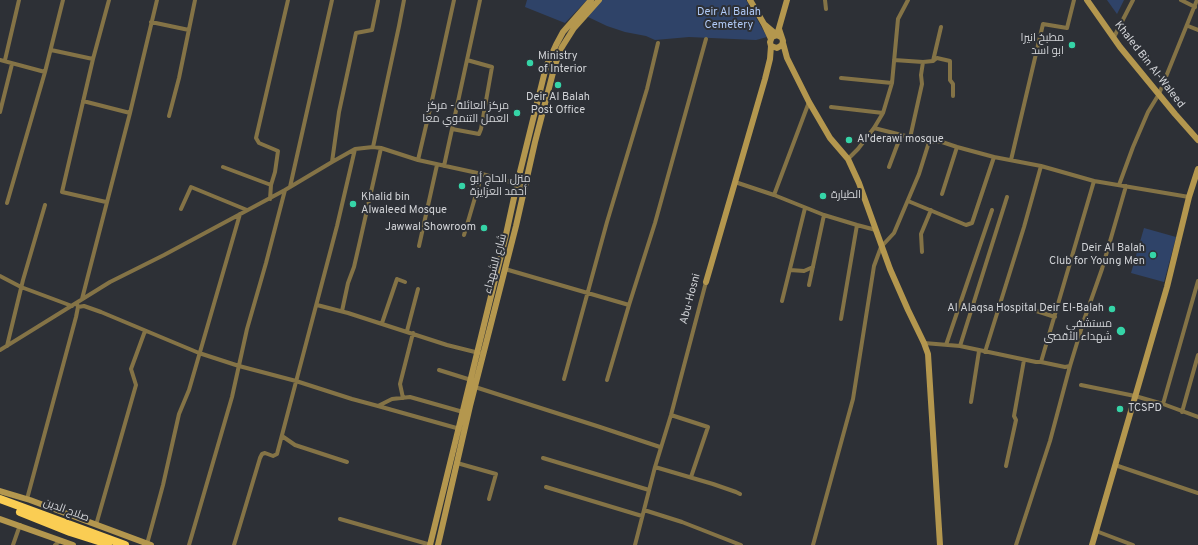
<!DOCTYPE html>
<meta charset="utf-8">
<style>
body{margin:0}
canvas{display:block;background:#2d3036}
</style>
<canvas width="1198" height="545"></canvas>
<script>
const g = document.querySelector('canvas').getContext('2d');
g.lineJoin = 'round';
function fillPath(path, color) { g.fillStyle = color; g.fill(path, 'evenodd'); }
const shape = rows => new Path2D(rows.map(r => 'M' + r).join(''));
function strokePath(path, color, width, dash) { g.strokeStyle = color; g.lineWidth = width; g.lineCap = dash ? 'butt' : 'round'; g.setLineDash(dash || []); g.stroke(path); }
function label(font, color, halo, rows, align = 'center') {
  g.font = font + ' Overpass,Cairo,sans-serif'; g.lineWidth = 4; g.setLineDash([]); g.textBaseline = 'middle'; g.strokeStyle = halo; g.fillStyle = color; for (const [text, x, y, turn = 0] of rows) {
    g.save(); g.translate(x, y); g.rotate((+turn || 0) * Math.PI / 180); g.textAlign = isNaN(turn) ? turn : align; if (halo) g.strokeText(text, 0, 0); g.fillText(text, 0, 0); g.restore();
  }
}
const green = shape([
 [527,0,587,0,565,23,525,7],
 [601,0,746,0,767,37,756,40,689,37,655,40,646,36,625,32,607,26,586,16],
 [1107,0,1124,0,1117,14],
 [1144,228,1176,237,1164,282,1131,273]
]);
const street = shape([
 [825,0,826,9],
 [1181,0,1195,7],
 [151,22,189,30],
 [1188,26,1198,30],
 [1114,37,1133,0],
 [51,50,93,59],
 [0,60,45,72],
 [5,60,19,0],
 [894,60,923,62,933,61,937,58,950,61,950,80,953,84,953,96],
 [933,61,941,27],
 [841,78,892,83],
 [83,101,130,113],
 [831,107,883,113],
 [0,112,12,64],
 [169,116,179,78,195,0],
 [874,128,929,142,942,142,957,147,994,157,1041,166,1094,181,1189,197],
 [452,129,479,134,481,129,492,67,467,60],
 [910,138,922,84,921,75,923,62],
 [373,147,399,26,404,0],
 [848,159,858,149,874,128,883,113,892,83,898,19,908,0],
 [418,160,433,96,454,0],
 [1011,160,1043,24,1067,28,1074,0],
 [332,162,339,112,356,33,372,30,378,1],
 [444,166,480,0],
 [223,167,271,185],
 [889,167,901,135],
 [735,182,774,195,824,215,857,225,876,230],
 [1119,185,1133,147,1148,112,1159,94,1197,0],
 [290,187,332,0],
 [942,194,957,147],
 [774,195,809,102],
 [270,199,271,185,275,172,278,151,259,143,256,138,288,0],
 [908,201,966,225,972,223,994,157],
 [106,202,62,192,93,59,109,0],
 [7,203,45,72,63,0],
 [181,209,191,187,247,210],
 [464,235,482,174],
 [419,246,437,165],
 [922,252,921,234,931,210],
 [505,269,629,305],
 [790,270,804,271,813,267],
 [0,276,21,287,72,306],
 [809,285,824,215],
 [82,299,130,113,157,0],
 [782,301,805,208],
 [317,305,348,313,447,345,479,353],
 [1018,305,1055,317],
 [78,307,84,306,101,312,199,353,239,366,296,381,352,399,378,406,392,399,410,397,463,412],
 [342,311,348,283,354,267,360,241,381,148],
 [841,319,857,225],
 [382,323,397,279,405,282],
 [407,331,418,289],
 [924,343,960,346,1036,362,1041,362,1065,367,1070,366],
 [946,345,992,210],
 [7,346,23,280,45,205],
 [960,346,1007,197],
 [0,350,110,282,164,255,285,190,332,162,355,149,373,147,381,148,418,160,482,174,525,186],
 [985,352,1024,227,1041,166],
 [1041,362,1094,181],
 [439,370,471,380],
 [564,379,607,222,647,89,658,43],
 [607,380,629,305,655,223,706,39],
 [1081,385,1135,396,1163,404,1198,417],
 [475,387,600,427,660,447],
 [403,398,400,384,413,333],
 [971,402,979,351],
 [1163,404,1198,281],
 [378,406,460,429],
 [1182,412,1198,355],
 [671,415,708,427,691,477],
 [282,436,295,445,347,462],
 [543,458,649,490],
 [457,463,496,474,489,499],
 [1115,465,1198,493],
 [1006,466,1016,420,1014,416,1024,360],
 [655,467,713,484,736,492,740,494],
 [546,487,642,516],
 [27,499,76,317,78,307,77,304],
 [644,510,682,522,741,545],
 [340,519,431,545],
 [96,525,136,385,131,369,145,331],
 [1096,531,1133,545],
 [147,544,163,485,179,414,189,390,240,214],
 [13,545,20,525],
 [55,545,61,540],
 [189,545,232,397,247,329,266,263,285,190],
 [234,545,260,458,262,454,265,453,273,456,277,454,337,226,355,149],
 [635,545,655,467,671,415,706,282],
 [813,545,853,399,874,266,881,247,894,233,919,174,929,142],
 [1016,545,1050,441,1070,366,1084,320,1102,269,1126,186]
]);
const secondary = shape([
 [750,0,764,24,771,39],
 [1087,0,1120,47,1175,114,1198,140],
 [764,24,777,35,787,0],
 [779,29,783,41,782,45,777,48,771,46,770,42,772,37,777,35,781,37],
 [783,43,787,58,809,102,830,138,848,159,859,183,890,269,908,310,924,343,928,354,940,545],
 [706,282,765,79,770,59,771,46],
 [0,491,30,500,151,545],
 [0,519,73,545],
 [430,545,505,239,517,184,546,67,556,45,563,32,591,0],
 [438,545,470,406,516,226,535,142,555,65,562,47,574,28,599,0],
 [1092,545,1167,287,1189,197,1198,169]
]);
const highway = shape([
 [0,499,125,545],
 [20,512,70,532,108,544]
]);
const markers = [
 [1072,45,4,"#35d4a7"],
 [530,63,4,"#35d4a7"],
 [558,85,4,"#35d4a7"],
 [517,113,4,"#35d4a7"],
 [849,140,4,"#35d4a7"],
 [462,186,4,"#35d4a7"],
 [823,196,4,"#35d4a7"],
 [353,204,4,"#35d4a7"],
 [484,228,4,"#35d4a7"],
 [1153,255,4,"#35d4a7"],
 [1112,309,4,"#35d4a7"],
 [1121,331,5,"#35d4a7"],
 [1120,409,4,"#35d4a7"]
];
const parkNames = [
 ["Deir Al Balah",729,13],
 ["Cemetery",729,26]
];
const poiNames = [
 ["مطبخ انيرا",1064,39],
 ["ابو اسد",1064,52],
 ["Ministry",538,57,"left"],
 ["of Interior",538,70,"left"],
 ["Deir Al Balah",558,98,"center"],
 ["Post Office",558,111,"center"],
 ["مركز العائلة - مركز",509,107],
 ["العمل التنموي معا",509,120],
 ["Al'derawi mosque",857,140,"left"],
 ["منزل الحاج أبو",470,180,"left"],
 ["أحمد العزايزة",470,193,"left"],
 ["الطيارة",831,196,"left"],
 ["Khalid bin",361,198,"left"],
 ["Alwaleed Mosque",361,211,"left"],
 ["Jawwal Showroom",476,228],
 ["Deir Al Balah",1145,249],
 ["Club for Young Men",1145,262],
 ["Al Alaqsa Hospital Deir El-Balah",1104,309],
 ["مستشفى",1112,325],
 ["شهداء الأقصى",1112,338],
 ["TCSPD",1128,409,"left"]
];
const streetNames = [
 ["Khaled Bin Al-Waleed",1149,65,52],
 ["شارع الشهداء",496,264,-75],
 ["Abu-Hosni",691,299,-75],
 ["صلاح الدين",66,511,20]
];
fillPath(green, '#2f4368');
strokePath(street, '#847346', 4);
strokePath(secondary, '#b4974e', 6);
strokePath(highway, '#facd53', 8);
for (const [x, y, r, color] of markers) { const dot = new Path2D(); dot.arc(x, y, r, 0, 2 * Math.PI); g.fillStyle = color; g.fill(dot); strokePath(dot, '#2d3036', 1.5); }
label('11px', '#b0caf7', '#2d3036', parkNames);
label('11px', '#d1d3d7', '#2d3036', poiNames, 'right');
label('11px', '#d1d3d7', '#2d3036', streetNames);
</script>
